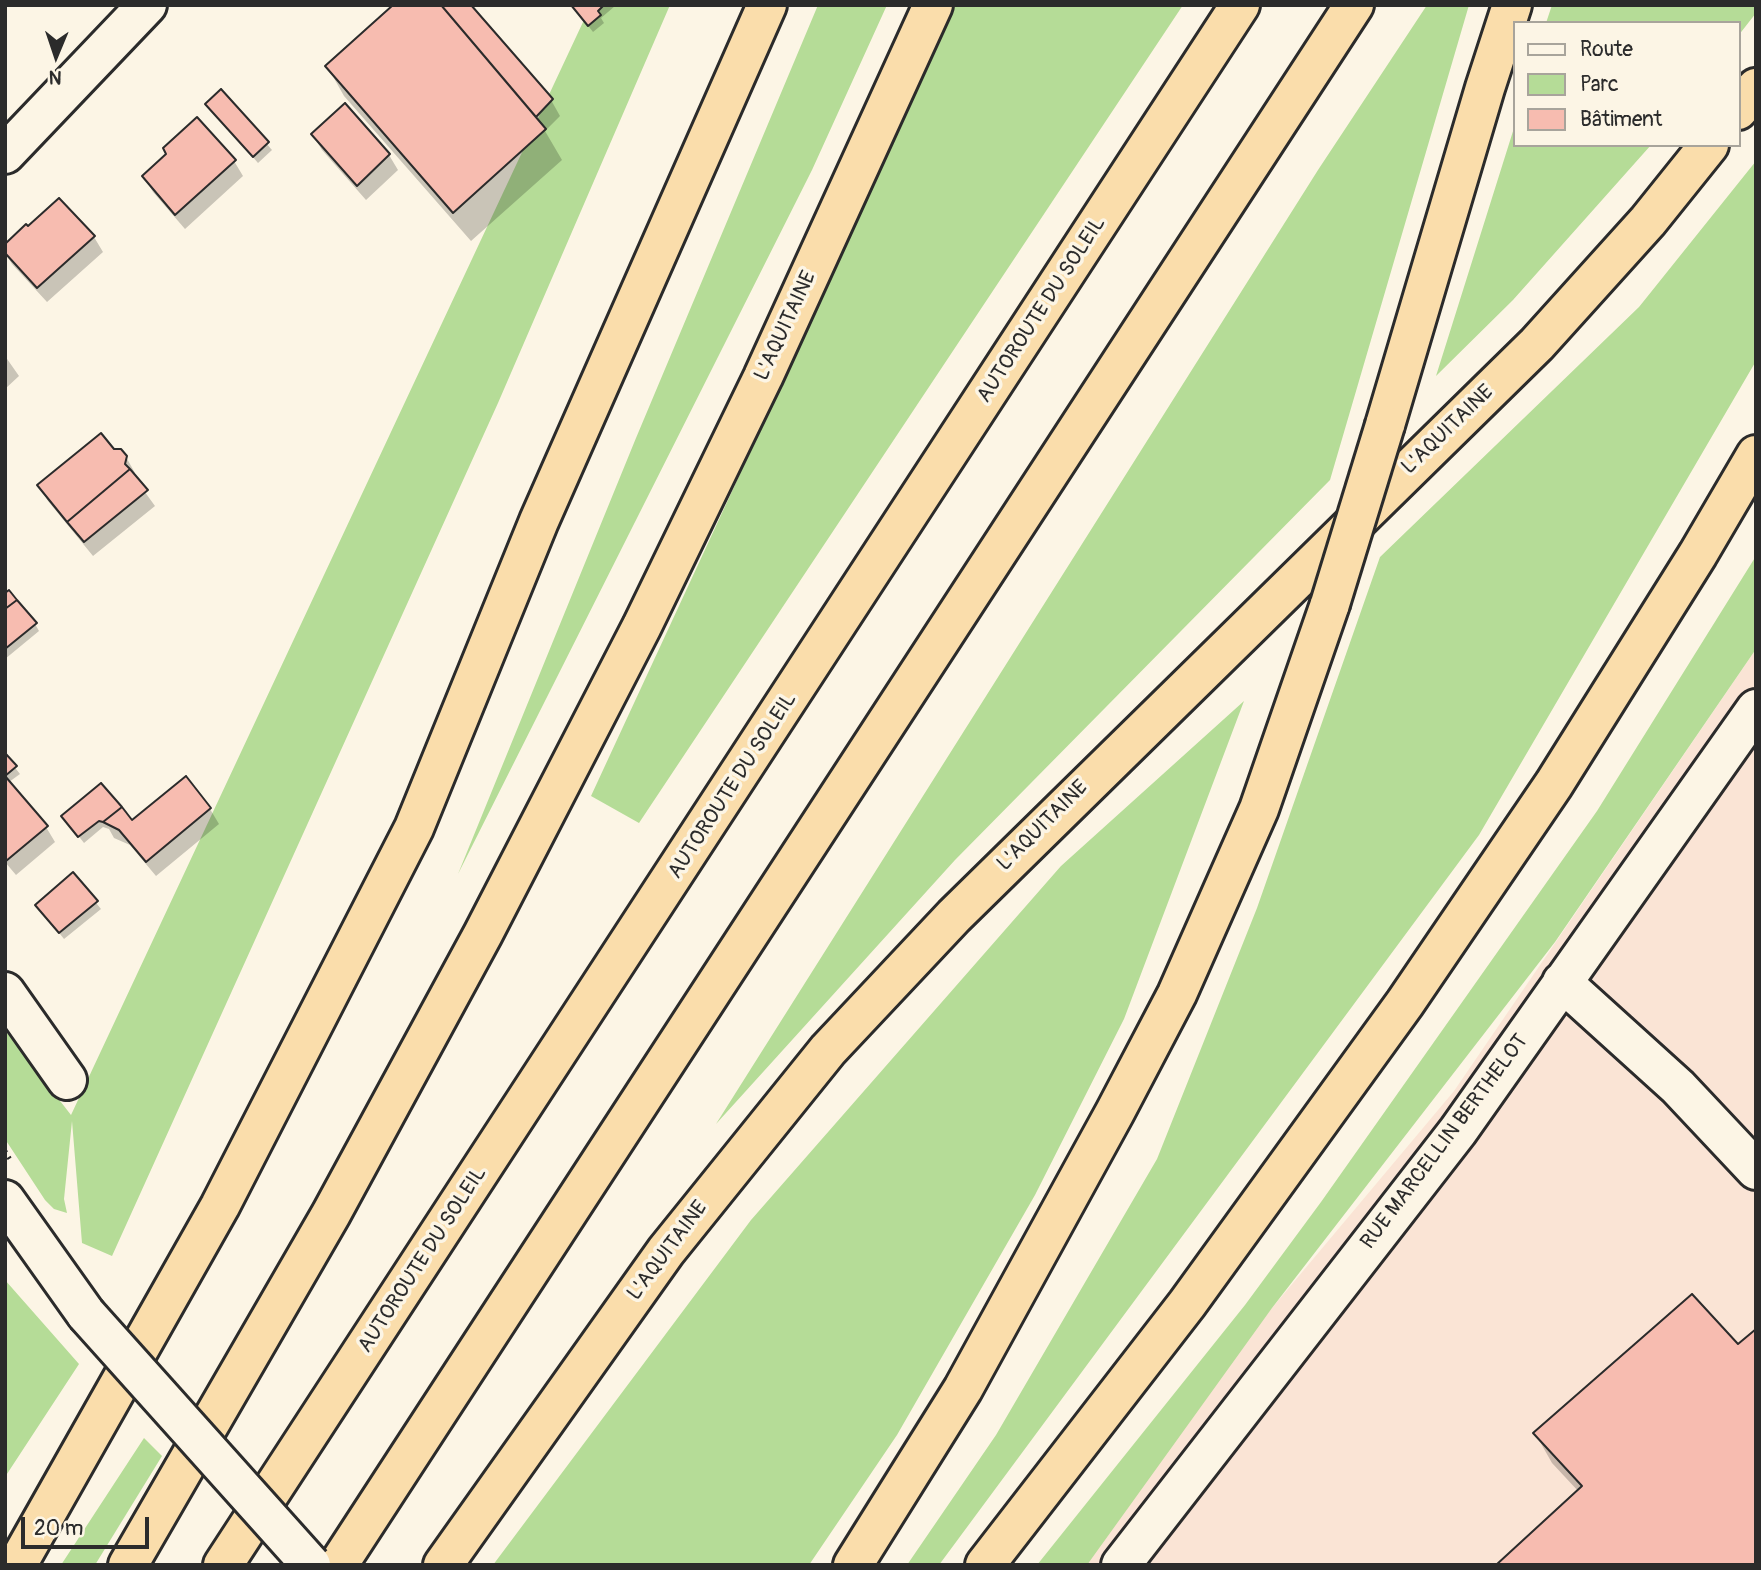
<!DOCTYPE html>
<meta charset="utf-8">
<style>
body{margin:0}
#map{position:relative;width:1761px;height:1570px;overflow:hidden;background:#fcf5e5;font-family:Pangolin,sans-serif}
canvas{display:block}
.frame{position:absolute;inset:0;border:7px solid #2b2b2b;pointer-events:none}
.legend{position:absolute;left:1513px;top:21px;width:228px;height:126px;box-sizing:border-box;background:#fcf5e5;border:2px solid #a8a49b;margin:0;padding:9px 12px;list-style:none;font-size:21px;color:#2b2b2b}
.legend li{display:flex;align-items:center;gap:14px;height:35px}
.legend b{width:35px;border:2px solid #a8a49b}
.north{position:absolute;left:21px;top:21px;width:70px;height:70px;-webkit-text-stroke:5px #fcf5e5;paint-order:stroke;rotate:182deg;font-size:19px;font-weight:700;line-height:28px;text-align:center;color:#2b2b2b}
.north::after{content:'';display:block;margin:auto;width:24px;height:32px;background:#2b2b2b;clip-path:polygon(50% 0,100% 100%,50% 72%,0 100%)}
.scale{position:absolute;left:21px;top:1517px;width:128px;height:32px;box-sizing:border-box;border:4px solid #2b2b2b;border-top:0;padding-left:9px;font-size:21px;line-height:24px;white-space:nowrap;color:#2b2b2b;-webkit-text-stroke:5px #fcf5e5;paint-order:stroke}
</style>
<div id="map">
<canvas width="1761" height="1570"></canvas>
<div class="frame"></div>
<ul class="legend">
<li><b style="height:9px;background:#fcf5e5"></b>Route</li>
<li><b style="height:19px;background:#b5dc97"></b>Parc</li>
<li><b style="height:19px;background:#f7bcb0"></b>Bâtiment</li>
</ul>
<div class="north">N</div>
<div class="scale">20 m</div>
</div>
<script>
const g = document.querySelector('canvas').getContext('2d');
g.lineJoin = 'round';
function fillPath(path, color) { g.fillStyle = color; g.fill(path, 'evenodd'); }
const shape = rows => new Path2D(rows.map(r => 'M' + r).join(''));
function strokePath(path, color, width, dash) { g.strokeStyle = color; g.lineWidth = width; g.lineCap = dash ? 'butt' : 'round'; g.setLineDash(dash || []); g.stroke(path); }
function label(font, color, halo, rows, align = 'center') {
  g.font = font + ' Pangolin,sans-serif'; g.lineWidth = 7; g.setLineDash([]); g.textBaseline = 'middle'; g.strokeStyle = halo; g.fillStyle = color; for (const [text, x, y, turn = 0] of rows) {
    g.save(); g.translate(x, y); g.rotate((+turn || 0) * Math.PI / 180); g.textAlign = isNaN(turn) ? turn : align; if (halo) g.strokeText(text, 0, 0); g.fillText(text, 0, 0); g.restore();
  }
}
const built = shape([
 [1756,649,1756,1565,1047,1565,1272,1308,1454,1091]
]);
const green = shape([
 [591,5,670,5,498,403,112,1256,82,1243,72,1121,64,1199,67,1213,54,1209,45,1200,5,1139,5,1030,71,1115],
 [818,5,887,5,812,170,458,874,636,438],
 [951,5,1183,5,639,823,591,796,734,487],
 [1427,5,1469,5,1330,480,955,860,716,1124,1318,170],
 [1552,5,1756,5,1756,13,1738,36,1738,23,1546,23],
 [1514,128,1514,145,1651,145,1513,300,1436,376],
 [1756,161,1756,361,1479,835,939,1565,907,1565,996,1435,1157,1159,1257,908,1380,557,1639,307],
 [1756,556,1756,649,1555,942,1272,1308,1087,1565,1037,1565,1245,1305,1321,1202,1597,811],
 [1244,701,1124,1019,1035,1195,897,1435,809,1565,493,1565,751,1220,1061,866],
 [5,1280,79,1364,5,1477],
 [144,1438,162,1456,95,1565,61,1565]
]);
const shadow = shape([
 [396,5,469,5,551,100,560,116,545,131,562,160,471,241,344,96,327,66],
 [572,5,614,5,615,6,601,18,604,23,593,32],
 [221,91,272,150,258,163,207,104],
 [345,105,389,155,398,170,366,200,322,150,313,135],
 [234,161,243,176,185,229,153,192,144,177],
 [94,237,103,252,47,302,12,264,5,253],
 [5,356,19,376,5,389],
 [113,451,126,457,135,473,134,477,155,506,93,556,48,501,39,485],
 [5,596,35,624,39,631,5,659],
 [5,755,20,774,9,782,46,827,55,842,16,875,5,862],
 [210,809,219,824,156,876,130,845,114,838,109,829,103,827,84,843,63,816,132,822],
 [73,874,101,909,64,939,37,905],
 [1737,1347,1579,1492,1552,1463,1535,1433]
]);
const building = shape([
 [393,5,441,5,546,129,453,213,325,66,393,5],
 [441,5,471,5,553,99,536,117,441,5],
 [571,5,604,5,598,11,601,15,588,26,571,5],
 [221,89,269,142,253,157,205,104,221,89],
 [345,103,390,154,357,186,311,134,345,103],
 [197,117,236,160,175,215,142,176,166,154,163,148,197,117],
 [59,198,95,236,37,288,5,253,5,244,26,224,28,226,59,198],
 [101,433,114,449,121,449,127,456,125,464,130,469,67,522,37,485,101,433],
 [130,469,148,490,84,542,67,522,130,469],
 [9,590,17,600,5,609,5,593,9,590],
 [17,600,37,623,5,649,5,609,17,600],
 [5,753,17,766,5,776,5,753],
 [5,776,48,826,6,861,5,860,5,776],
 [186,776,211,808,146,862,119,830,103,822,122,807,132,820,186,776],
 [101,783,122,807,103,822,99,821,78,837,61,816,101,783],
 [73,872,98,901,59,933,35,905,73,872],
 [1692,1294,1738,1344,1756,1329,1756,1565,1496,1565,1582,1486,1533,1433,1692,1294]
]);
const path = shape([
 [5,1151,11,1161]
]);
const minor = shape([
 [5,154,147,5],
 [1562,982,1678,1087,1756,1170],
 [5,992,67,1080],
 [5,1200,86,1314],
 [1121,1565,1458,1131,1756,709]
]);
const highway = shape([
 [1738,110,1756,88],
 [1385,425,1485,88,1512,5],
 [17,1565,220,1206,414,828,539,521,767,5],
 [128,1565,331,1214,483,934,642,626,763,377,933,5],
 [223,1565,1240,5],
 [338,1565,1354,5],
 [443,1565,666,1251,828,1050,954,916,1537,344,1648,221,1709,145],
 [853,1565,963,1389,1115,1112,1177,994,1259,809,1330,604],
 [985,1565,1187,1304,1405,1003,1554,784,1698,554,1756,455]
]);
const minorBridge = shape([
 [86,1314,311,1565]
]);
const highwayBridge = shape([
 [1330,604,1385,425]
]);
const streetNames = [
 ["AUTOROUTE DU SOLEIL",1042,310,-57],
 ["L'AQUITAINE",786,326,-65],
 ["L'AQUITAINE",1448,430,-44],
 ["AUTOROUTE DU SOLEIL",733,786,-57],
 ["L'AQUITAINE",1043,826,-45],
 ["RUE MARCELLIN BERTHELOT",1445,1142,-53],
 ["L'AQUITAINE",668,1251,-53],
 ["AUTOROUTE DU SOLEIL",423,1260,-57]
];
fillPath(built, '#fae4d5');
fillPath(green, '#b5dc97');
fillPath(shadow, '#0003');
fillPath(building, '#f7bcb0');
strokePath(building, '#2b2b2b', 2);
strokePath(minor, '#2b2b2b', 44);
strokePath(highway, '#2b2b2b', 44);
strokePath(path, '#2b2b2b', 4.5, [2, 5]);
strokePath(minor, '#fcf5e5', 38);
strokePath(highway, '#faddab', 38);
strokePath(minorBridge, '#2b2b2b', 44, []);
strokePath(highwayBridge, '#2b2b2b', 44, []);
strokePath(minorBridge, '#fcf5e5', 38);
strokePath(highwayBridge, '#faddab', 38);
label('21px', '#2b2b2b', '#fcf5e5', streetNames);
</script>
